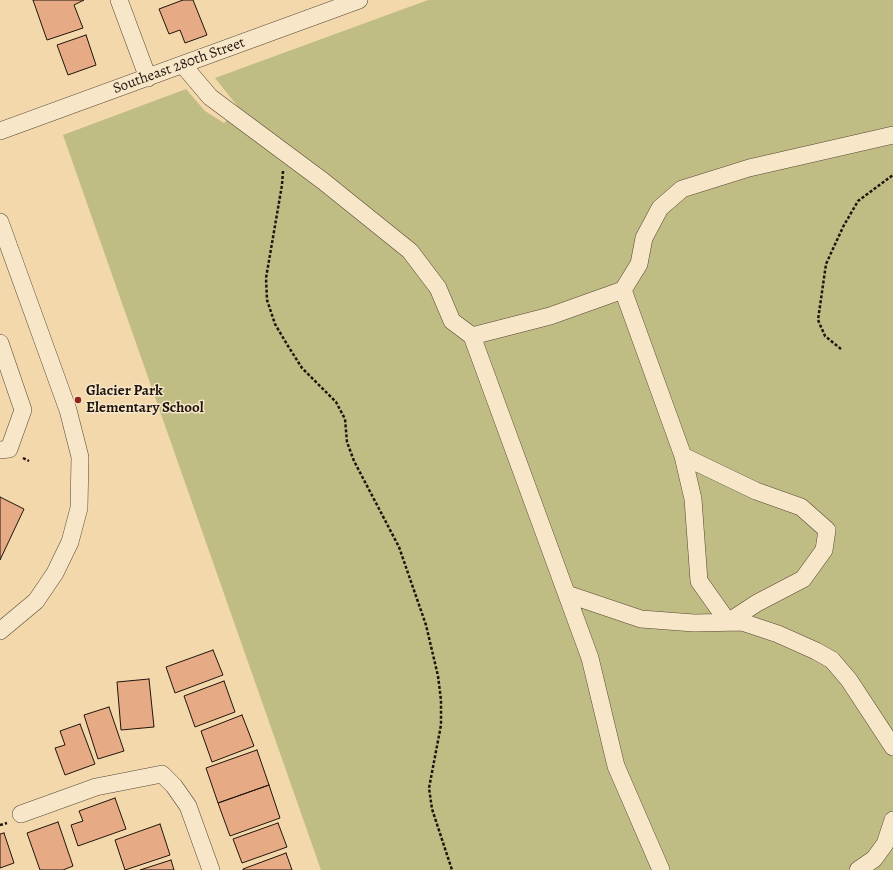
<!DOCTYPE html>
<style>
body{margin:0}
canvas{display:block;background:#f2d8aa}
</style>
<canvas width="893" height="870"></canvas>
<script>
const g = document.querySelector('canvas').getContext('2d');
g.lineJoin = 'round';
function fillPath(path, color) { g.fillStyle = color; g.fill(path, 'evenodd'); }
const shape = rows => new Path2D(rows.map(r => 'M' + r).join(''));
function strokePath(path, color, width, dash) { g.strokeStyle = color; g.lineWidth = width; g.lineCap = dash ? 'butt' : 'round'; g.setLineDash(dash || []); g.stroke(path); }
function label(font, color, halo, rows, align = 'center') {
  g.font = font + ' Alegreya,serif'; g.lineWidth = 3; g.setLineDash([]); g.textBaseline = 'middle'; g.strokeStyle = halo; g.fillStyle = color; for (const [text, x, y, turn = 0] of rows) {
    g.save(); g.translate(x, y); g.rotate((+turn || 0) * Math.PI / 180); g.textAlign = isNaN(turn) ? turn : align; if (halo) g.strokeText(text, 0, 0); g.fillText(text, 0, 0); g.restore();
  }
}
const green = shape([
 [428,0,893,0,893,870,321,870,63,135,186,89,205,111,224,123,239,108,215,78]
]);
const building = shape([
 [33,0,84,0,74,5,83,28,47,40,33,0],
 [183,0,193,0,207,35,185,43,180,30,169,34,159,9,183,0],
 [86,35,96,65,68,75,57,45,86,35],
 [0,497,24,509,0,560,0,497],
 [213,650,223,675,175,693,166,667,213,650],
 [149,679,154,727,121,730,117,682,149,679],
 [224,681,235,712,195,727,184,696,224,681],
 [109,707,124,751,98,759,84,715,109,707],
 [242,715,254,746,212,762,201,731,242,715],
 [80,724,95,764,65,775,55,748,65,745,60,731,80,724],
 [257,750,269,785,218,803,206,768,257,750],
 [269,785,280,818,230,836,218,803,269,785],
 [115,798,126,829,78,846,71,825,83,821,79,811,115,798],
 [58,822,73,866,63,870,40,870,27,833,58,822],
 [278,823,287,847,242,863,233,839,278,823],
 [160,824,170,855,125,870,115,840,160,824],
 [4,833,14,863,0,868,0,834,4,833],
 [286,853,292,870,243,870,243,869,286,853],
 [171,860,174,870,140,870,171,860]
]);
const path = shape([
 [283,171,282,185,266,278,267,300,275,324,288,346,302,368,336,402,345,419,347,442,354,461,399,547,426,625,438,676,441,700,441,725,429,788,432,809,452,870],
 [841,349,825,336,818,320,826,264,843,227,858,201,893,175],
 [23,458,29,461],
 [0,825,7,823]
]);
const minor = shape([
 [119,0,148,78],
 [183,65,210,97,323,181,410,251,438,288,452,321,472,336,550,316,623,290,639,264,644,238,660,208,682,189,749,168,893,135],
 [0,131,359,0],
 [0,222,68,410,80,457,79,508,70,542,55,573,36,601,0,631],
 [623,290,683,456],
 [472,336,590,658,616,766,661,870],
 [0,343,23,410,9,449,0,450],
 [683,456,756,491,801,507,827,530,824,550,803,579,757,603,728,622,699,581,693,499,683,456],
 [567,594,641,619,694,623,742,622,778,634,816,651,832,660,849,680,893,747],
 [21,814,96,787,162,774,174,786,188,806,211,870],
 [858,870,874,859,885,844,893,820]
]);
const markers = [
 [78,400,4,"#8f2418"]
];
const streetNames = [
 ["Southeast 280th Street",179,66,-20]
];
const poiNames = [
 ["Glacier Park",86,391],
 ["Elementary School",86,408]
];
fillPath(green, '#c0bd84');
fillPath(building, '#e6ab85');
strokePath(building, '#20150e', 1);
strokePath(minor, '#544635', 18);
strokePath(path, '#20150e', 2.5, [3, 2]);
strokePath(minor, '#f7e6c8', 17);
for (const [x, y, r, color] of markers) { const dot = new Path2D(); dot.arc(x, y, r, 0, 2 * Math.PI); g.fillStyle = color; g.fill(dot); strokePath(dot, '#f7e6c8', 1.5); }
label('15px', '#20150e', '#f7e6c8', streetNames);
label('bold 15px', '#20150e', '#f7e6c8', poiNames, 'left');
</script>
